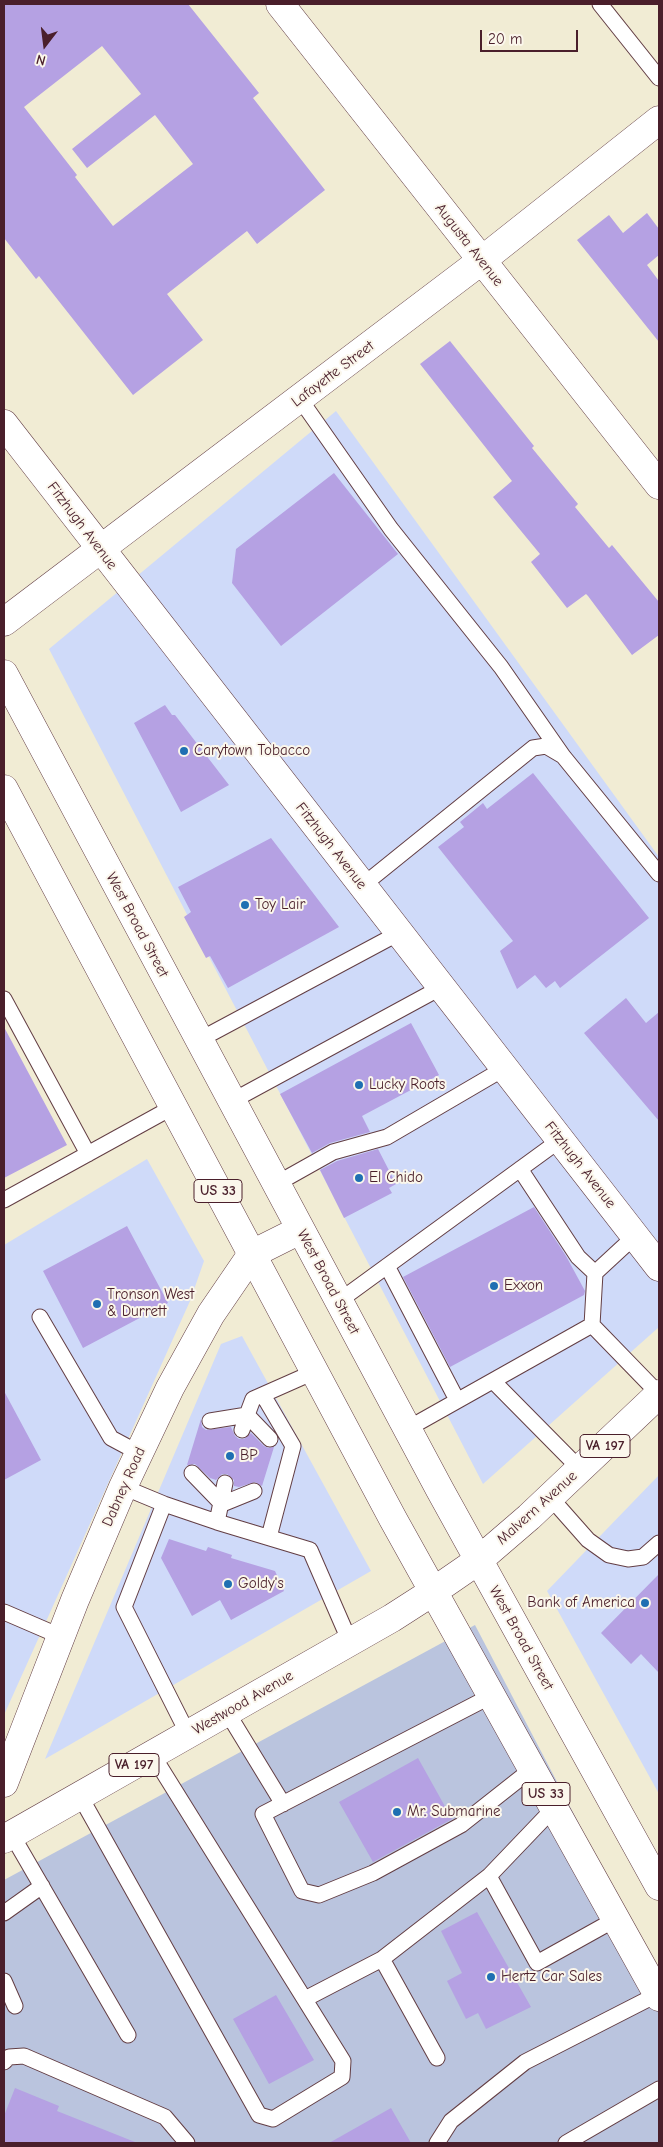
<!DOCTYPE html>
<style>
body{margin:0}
#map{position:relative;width:663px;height:2147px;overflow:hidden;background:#f1ecd4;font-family:"Comic Neue",sans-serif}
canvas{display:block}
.frame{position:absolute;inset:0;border:5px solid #4a1f2b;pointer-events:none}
.north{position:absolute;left:20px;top:20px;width:50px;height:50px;-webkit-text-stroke:4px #fbf7ec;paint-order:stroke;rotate:195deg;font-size:14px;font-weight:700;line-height:20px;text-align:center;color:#4a1f2b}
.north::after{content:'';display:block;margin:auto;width:18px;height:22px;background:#4a1f2b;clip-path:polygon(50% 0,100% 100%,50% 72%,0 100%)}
.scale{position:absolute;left:480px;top:30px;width:98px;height:22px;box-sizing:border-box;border:2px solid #4a1f2b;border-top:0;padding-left:6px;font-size:15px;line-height:18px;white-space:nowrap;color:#4a1f2b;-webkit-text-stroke:4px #fbf7ec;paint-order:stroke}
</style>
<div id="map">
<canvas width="663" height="2147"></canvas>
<div class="frame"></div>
<div class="north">N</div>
<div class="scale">20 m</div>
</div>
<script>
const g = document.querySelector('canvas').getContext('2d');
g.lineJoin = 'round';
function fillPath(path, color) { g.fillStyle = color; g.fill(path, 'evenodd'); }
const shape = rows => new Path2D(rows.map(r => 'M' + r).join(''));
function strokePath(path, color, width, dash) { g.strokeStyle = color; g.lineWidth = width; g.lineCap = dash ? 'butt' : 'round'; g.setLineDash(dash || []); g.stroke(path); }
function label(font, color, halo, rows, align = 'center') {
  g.font = font + ' "Comic Neue",sans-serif'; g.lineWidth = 4; g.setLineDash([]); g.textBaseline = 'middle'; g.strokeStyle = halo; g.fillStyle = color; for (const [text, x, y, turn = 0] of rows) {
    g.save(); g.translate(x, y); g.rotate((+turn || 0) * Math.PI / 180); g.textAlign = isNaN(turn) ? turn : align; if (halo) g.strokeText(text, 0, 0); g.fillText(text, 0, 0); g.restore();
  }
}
const built = shape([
 [336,411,659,857,659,1327,483,1484,49,649],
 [147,1159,204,1261,190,1301,4,1715,4,1245],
 [242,1336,371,1571,45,1759,221,1344],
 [659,1475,659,1794,547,1591]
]);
const industrial = shape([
 [475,1625,659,1977,659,2143,4,2143,4,1880]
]);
const building = shape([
 [4,4,188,4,259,93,253,98,325,190,257,244,247,231,167,294,203,340,133,395,39,276,36,279,4,238],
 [102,46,141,94,72,149,87,168,155,115,193,164,113,226,75,177,77,175,24,107],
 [647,213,659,229,659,255,647,265,659,281,659,342,577,240,609,215,623,233],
 [450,341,534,446,532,448,578,504,575,507,609,548,612,545,659,602,659,635,632,655,588,596,586,594,567,608,531,562,540,554,493,497,512,481,420,364],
 [334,473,398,554,281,646,232,583,236,549],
 [165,705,172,715,175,715,229,785,181,812,134,723],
 [533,773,649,918,560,988,555,981,546,988,535,975,517,989,500,951,513,941,438,847,464,827,460,822,483,803,487,809],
 [271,838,339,927,228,988,210,956,206,958,184,917,191,912,178,887],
 [626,998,646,1023,659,1012,659,1121,584,1033],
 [411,1023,439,1075,362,1116,370,1132,330,1143,312,1153,280,1094],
 [4,1027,67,1145,4,1178],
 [378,1149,396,1184,389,1188,392,1193,344,1218,320,1170,337,1161],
 [534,1207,566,1256,585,1291,584,1295,450,1367,403,1277],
 [127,1226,168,1303,83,1348,43,1271],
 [4,1391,41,1460,4,1480],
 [201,1419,202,1427,206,1430,231,1427,235,1436,239,1439,244,1439,251,1433,264,1446,268,1448,274,1447,262,1486,255,1482,239,1487,234,1486,234,1480,227,1474,222,1474,216,1480,210,1478,195,1464,187,1465],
 [169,1539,206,1551,208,1547,232,1555,231,1558,275,1571,284,1591,231,1620,220,1600,192,1616,161,1558],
 [659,1574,659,1673,641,1654,631,1664,601,1633],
 [418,1758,452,1819,373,1862,339,1802],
 [477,1912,531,2007,486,2029,478,2013,466,2019,447,1981,462,1973,441,1931],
 [276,1995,314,2060,269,2084,233,2019],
 [15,2088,59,2106,57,2111,135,2142,135,2143,4,2143,4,2116],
 [391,2108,411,2143,329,2143]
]);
const lane = shape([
 [600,4,659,78],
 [300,399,391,529,501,667,563,756],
 [362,886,533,748,546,746,563,756,659,874],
 [4,999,88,1154],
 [199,1040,399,933],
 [232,1101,442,987],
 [520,1169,578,1257,595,1273],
 [276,1184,333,1152,387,1137,505,1068],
 [4,1200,173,1107],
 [387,1266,457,1400],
 [339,1301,560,1140],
 [40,1317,111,1438,139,1453],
 [592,1325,659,1394],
 [493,1381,580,1469],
 [263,1395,293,1446,269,1537],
 [210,1421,247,1415,242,1430],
 [407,1429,592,1325,595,1273,635,1236],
 [270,1439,247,1415,253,1399,314,1372],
 [192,1473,222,1504,254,1491],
 [123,1487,164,1504,217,1522,225,1483],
 [550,1497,588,1540,609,1555,628,1559,643,1557,659,1543],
 [164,1504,124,1607,188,1734],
 [217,1522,310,1550,350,1642],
 [4,1612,62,1637],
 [491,1696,263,1814,302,1891,319,1895,373,1873,461,1825,532,1769],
 [227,1712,283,1804],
 [80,1796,259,2115,273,2119,342,2077,343,2061,152,1754],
 [12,1835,128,2035],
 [489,1876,537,1963,616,1919],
 [4,1913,42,1886],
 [4,1981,15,2006],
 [305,1999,382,1959],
 [437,2058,382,1959,489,1876,554,1808],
 [4,2062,9,2057,24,2056,165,2117,187,2143],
 [437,2143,451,2121,525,2062,658,1994],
 [566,2143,659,2089]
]);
const street = shape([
 [280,4,659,485],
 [4,424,659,1267],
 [4,622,481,261,659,120]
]);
const secondary = shape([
 [4,1783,75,1600,123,1487,170,1388,211,1314,252,1254,300,1230]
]);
const primary = shape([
 [4,674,440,1490,659,1886],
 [4,789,393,1519,659,1997],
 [4,1839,392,1618,434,1591,479,1560,529,1517,659,1394]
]);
const markers = [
 [184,751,5,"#1f6fb2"],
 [245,905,5,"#1f6fb2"],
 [359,1085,5,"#1f6fb2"],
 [359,1178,5,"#1f6fb2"],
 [494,1286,5,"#1f6fb2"],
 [97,1304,5,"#1f6fb2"],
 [230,1456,5,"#1f6fb2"],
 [228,1584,5,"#1f6fb2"],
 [645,1603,5,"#1f6fb2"],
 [397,1812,5,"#1f6fb2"],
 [491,1977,5,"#1f6fb2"]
];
const shields = [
 [218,1191,48],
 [605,1446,50],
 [134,1765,50],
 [546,1794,48]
];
const shieldNames = [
 ["US 33",218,1191],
 ["VA 197",605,1446],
 ["VA 197",134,1765],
 ["US 33",546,1794]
];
const streetNames = [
 ["Augusta Avenue",469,245,52],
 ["Lafayette Street",333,374,-37],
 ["Fitzhugh Avenue",82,526,53],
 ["Fitzhugh Avenue",331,846,52],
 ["West Broad Street",137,925,62],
 ["Fitzhugh Avenue",580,1165,52],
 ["West Broad Street",328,1282,62],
 ["Dabney Road",124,1487,-66],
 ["Malvern Avenue",537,1508,-42],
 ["West Broad Street",521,1638,61],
 ["Westwood Avenue",243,1703,-30]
];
const poiNames = [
 ["Carytown Tobacco",194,751],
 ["Toy Lair",255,905],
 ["Lucky Roots",369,1085],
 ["El Chido",369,1178],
 ["Exxon",504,1286],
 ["Tronson West",107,1295],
 ["& Durrett",107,1312],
 ["BP",240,1456],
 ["Goldy's",238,1584],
 ["Bank of America",635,1603,"right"],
 ["Mr. Submarine",407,1812],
 ["Hertz Car Sales",501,1977]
];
fillPath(built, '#cfdaf9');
fillPath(industrial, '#bac4de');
fillPath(building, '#b5a1e3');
strokePath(lane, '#633e44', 17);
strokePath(street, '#633e44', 29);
strokePath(secondary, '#633e44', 29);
strokePath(primary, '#633e44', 29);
strokePath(lane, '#fff', 15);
strokePath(street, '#fff', 28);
strokePath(secondary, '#fff', 28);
strokePath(primary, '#fff', 28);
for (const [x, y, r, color] of markers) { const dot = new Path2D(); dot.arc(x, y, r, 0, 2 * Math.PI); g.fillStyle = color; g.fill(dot); strokePath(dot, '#fbf7ec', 2); }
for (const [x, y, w] of shields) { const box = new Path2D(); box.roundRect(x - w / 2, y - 11.5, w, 23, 4); g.fillStyle = '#fbf7ec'; g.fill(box); strokePath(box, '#4a1f2b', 1); }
label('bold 14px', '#4a1f2b', null, shieldNames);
label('15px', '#4a1f2b', '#fbf7ec', streetNames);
label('15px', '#4a1f2b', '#fbf7ec', poiNames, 'left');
</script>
